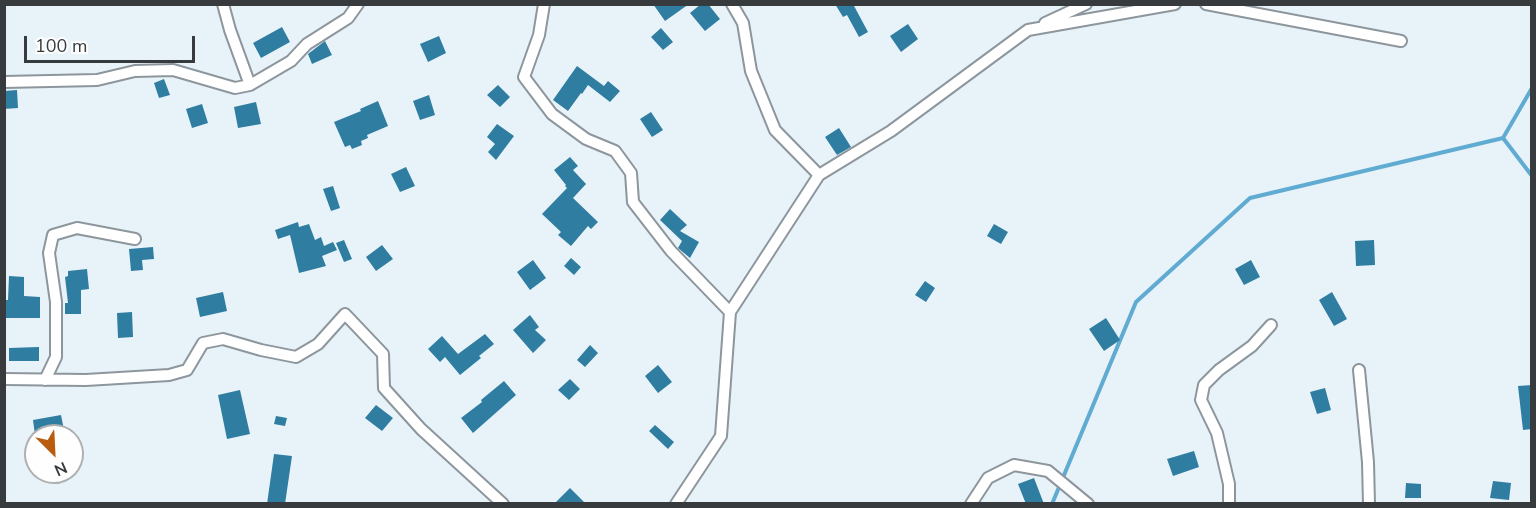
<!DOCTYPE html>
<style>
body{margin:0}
#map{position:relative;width:1536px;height:508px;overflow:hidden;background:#e8f3f9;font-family:"Nunito Sans",sans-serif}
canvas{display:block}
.frame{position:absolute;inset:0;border:6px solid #373b3e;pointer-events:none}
.north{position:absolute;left:24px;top:424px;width:60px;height:60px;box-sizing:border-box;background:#fefefe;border:2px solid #aeb0b1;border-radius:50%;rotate:156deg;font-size:16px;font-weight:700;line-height:24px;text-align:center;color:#373b3e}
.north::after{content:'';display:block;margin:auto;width:21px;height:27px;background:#b95c0d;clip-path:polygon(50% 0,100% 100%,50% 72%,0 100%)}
.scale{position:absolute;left:24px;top:36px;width:171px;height:27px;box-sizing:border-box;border:3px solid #373b3e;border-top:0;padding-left:8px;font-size:18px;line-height:21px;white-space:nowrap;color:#373b3e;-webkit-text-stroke:4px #fefefe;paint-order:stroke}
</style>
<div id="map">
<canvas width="1536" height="508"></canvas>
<div class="frame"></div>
<div class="north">N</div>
<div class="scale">100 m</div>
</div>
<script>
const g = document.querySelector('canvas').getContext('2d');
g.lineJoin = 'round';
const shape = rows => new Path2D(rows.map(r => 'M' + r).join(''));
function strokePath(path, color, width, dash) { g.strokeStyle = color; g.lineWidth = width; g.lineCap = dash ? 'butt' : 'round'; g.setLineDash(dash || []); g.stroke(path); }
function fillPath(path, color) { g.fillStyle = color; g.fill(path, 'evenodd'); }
const stream = shape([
 [1503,138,1532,176],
 [1052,504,1136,302,1250,198,1503,138,1532,88]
]);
const building = shape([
 [653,4,689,4,665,21],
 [701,4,708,4,720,19,705,31,690,13],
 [835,4,853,4,868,32,859,37,847,15,843,17],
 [908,24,918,39,901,52,890,36],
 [282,27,290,42,261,58,253,43],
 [661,28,673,42,663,50,651,37],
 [439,36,446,53,428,62,420,44],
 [325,41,332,55,312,64,308,54],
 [577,66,604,86,608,81,620,91,610,102,588,85,582,94,581,93,568,111,553,100],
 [164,79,170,95,159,98,154,83],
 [498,85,510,97,500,107,487,95],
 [17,90,18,108,4,109,4,91],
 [429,95,435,115,420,120,413,101],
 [378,101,388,126,367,135,368,138,361,141,362,145,352,149,350,145,345,147,334,122,361,111,360,109],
 [256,102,261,124,238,128,234,107],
 [202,104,208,123,192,128,186,109],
 [651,112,663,130,652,137,640,119],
 [497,124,514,136,496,160,488,152,495,144,487,137],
 [839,128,851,147,837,155,825,137],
 [570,157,578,166,573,170,586,184,573,198,598,222,591,229,588,226,571,246,558,235,561,232,542,214,567,188,565,186,566,185,554,170],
 [406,167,415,186,400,192,391,174],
 [333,186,340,208,331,211,323,189],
 [670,209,687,225,680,231,699,242,690,258,678,248,682,241,660,220],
 [298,222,299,227,309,224,315,240,321,237,324,246,333,242,337,250,322,256,326,266,299,273,290,235,278,239,275,230],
 [994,224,1008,232,1001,244,987,236],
 [344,240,352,259,344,262,336,243],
 [1374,240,1375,265,1356,266,1355,241],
 [382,245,393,259,376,271,366,257],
 [153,247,154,259,142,260,143,270,131,271,129,249],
 [571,258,581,267,574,275,564,266],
 [533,260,546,278,530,290,517,272],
 [1251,260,1260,277,1244,285,1235,269],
 [87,269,89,289,81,290,81,314,65,314,65,303,68,303,65,277,68,276,68,271],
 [9,276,24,277,24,296,40,297,40,318,4,318,4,300,8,300],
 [925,281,935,288,926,302,915,295],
 [223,292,227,311,200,317,196,298],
 [1332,292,1347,319,1334,326,1319,300],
 [132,312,133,337,118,338,117,313],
 [530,315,539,327,535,330,546,340,533,353,513,330],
 [1106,318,1120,340,1104,351,1089,329],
 [485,334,494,344,479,356,481,358,460,375,445,357,440,362,428,349,442,336,458,354],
 [590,345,598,353,585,367,577,360],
 [39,347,39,361,9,361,9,348],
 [658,365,672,382,658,393,645,376],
 [570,379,580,389,569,400,558,390],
 [504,381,516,395,473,433,461,418,482,402,481,400],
 [1532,385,1532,429,1523,430,1518,386],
 [1325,388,1331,410,1317,414,1310,392],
 [240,390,250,434,227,439,218,395],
 [376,405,393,418,382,431,365,418],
 [61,415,64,430,35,435,33,420],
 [276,416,287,418,285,426,274,424],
 [655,425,674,442,668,449,649,431],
 [1194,451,1199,467,1173,476,1167,459],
 [274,454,292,456,285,504,267,504],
 [1034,478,1044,504,1026,504,1018,484],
 [1493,481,1511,483,1509,500,1490,498],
 [1406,483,1421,484,1421,498,1405,498],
 [570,488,586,504,554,504]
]);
const minor = shape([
 [223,4,230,30,250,85],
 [544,4,539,35,524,77,552,114,586,139,615,151,631,173,633,202,671,251,730,312],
 [732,4,743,23,751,71,775,130,819,175],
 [1206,4,1401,41],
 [1045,23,1086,4],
 [4,82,97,80,135,71,173,70,235,88,250,85,291,61,307,44,348,18,358,4],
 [1359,370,1368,462,1369,504],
 [4,379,86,380,169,375,187,370,203,343,223,339,261,350,296,357,318,344,345,314,383,354,384,388,421,429,503,504],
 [45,380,56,357,56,302,49,253,53,235,77,228,135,239],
 [676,504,721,436,730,312,819,175,891,131,1028,30,1175,4],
 [971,504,988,478,1014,465,1048,471,1088,504],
 [1229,504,1229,484,1217,433,1201,400,1204,385,1219,370,1252,346,1271,325]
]);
strokePath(stream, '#5fabd1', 4);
fillPath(building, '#2f7da1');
strokePath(minor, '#8d969c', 14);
strokePath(minor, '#fff', 10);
</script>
